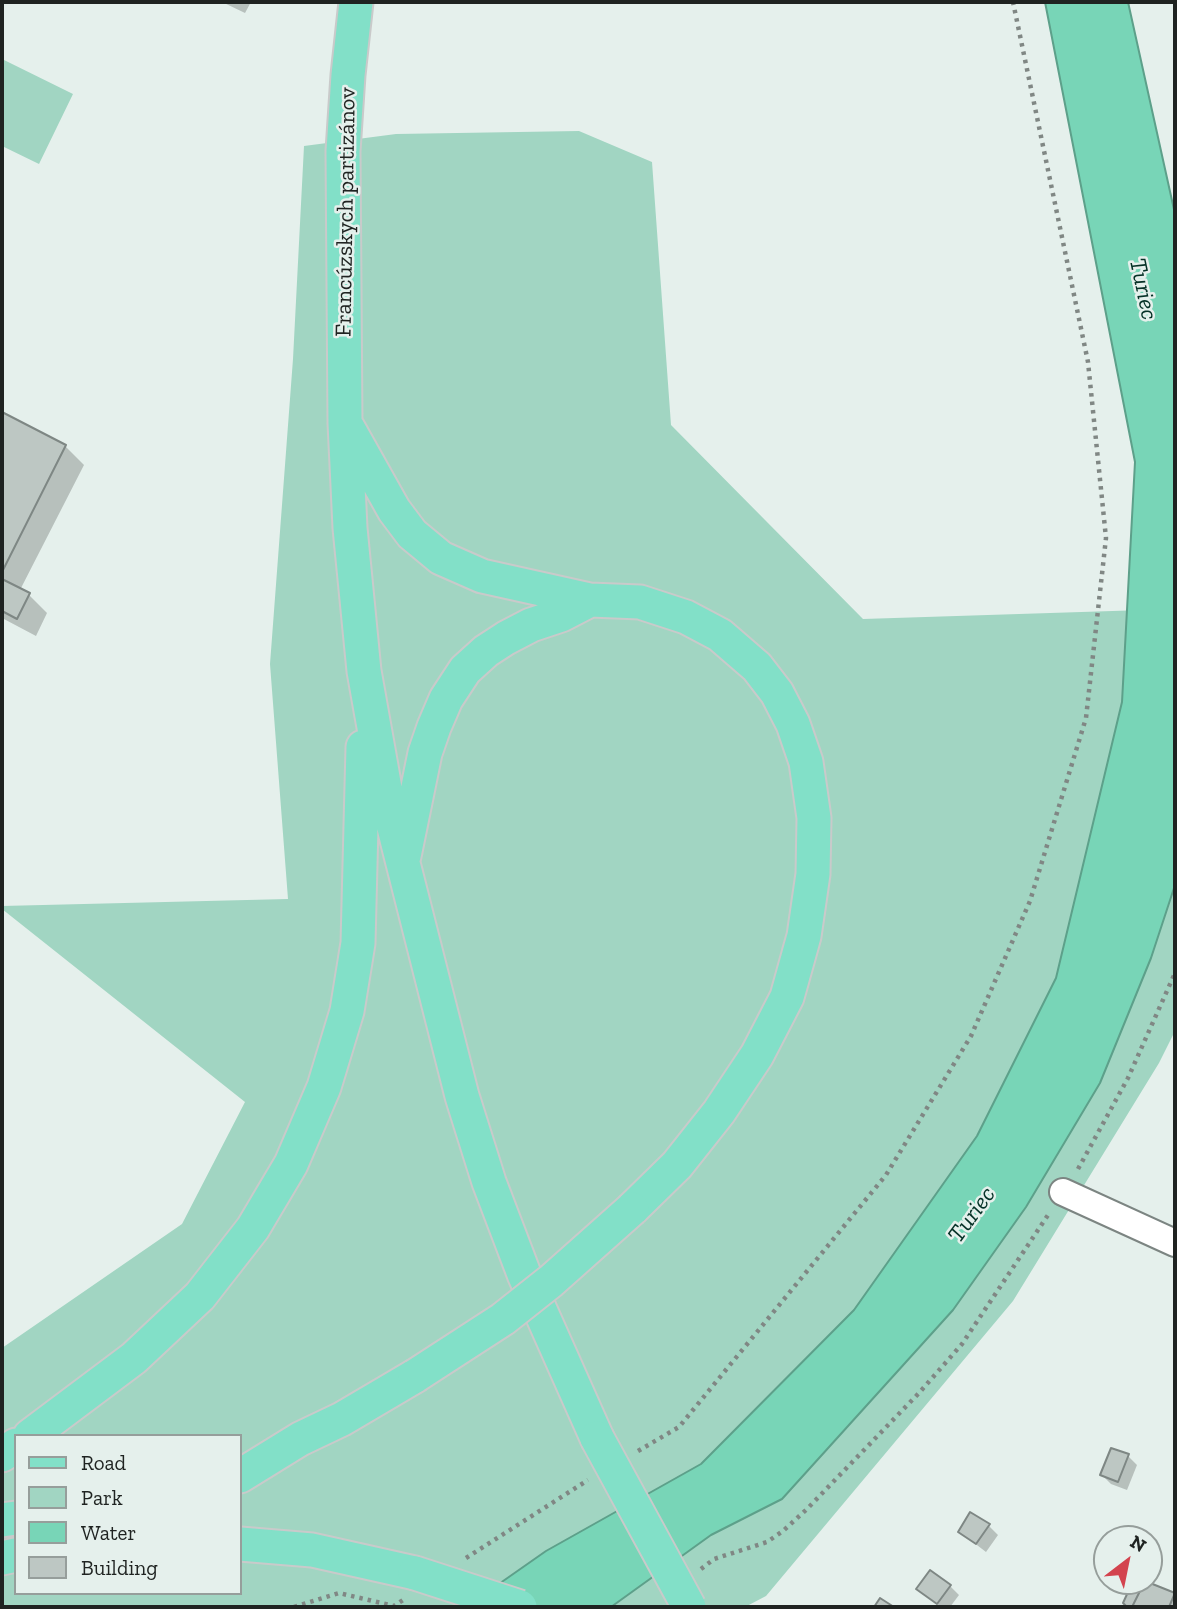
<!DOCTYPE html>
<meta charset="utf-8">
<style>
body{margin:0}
#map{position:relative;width:1177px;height:1609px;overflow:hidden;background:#e5f0ec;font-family:"Zilla Slab",serif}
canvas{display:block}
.frame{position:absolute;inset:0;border:4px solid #1f2321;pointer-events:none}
.legend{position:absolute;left:14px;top:1434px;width:228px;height:161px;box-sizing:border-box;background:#e5f0ec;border:2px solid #969e9b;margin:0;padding:9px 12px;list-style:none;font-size:21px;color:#1f2321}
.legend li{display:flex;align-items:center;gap:14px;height:35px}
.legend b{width:35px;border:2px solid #969e9b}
.north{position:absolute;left:1093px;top:1525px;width:70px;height:70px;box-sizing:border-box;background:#e5f0ec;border:2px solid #969e9b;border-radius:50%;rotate:32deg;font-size:19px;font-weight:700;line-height:28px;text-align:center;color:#1f2321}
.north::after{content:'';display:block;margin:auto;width:24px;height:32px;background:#d3434e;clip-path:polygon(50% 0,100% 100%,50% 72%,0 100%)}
</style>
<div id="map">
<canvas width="1177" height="1609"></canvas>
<div class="frame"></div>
<ul class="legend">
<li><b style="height:9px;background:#82e0c8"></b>Road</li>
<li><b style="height:19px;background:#a1d5c2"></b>Park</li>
<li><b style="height:19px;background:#78d5b7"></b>Water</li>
<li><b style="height:19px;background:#bdc7c3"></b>Building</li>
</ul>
<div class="north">N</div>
</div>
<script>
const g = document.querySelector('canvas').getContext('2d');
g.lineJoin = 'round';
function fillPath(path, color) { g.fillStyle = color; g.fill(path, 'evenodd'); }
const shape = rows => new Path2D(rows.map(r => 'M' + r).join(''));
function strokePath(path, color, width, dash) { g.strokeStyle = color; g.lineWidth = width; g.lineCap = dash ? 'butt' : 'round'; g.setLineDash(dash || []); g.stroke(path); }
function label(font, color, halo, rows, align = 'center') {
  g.font = font + ' "Zilla Slab",serif'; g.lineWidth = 5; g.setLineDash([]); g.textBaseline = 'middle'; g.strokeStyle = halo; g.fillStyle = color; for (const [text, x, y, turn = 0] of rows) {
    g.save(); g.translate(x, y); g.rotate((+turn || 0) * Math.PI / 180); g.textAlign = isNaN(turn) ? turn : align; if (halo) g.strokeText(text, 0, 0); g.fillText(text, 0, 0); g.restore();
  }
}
const green = shape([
 [2,59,73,94,39,164,2,146],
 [579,131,652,162,671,425,863,619,1175,609,1175,1031,1159,1063,1013,1301,766,1596,745,1607,2,1607,2,1348,182,1224,245,1102,2,909,2,906,288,899,270,664,293,359,304,146,396,134],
 [16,1436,240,1436,240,1593,16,1593]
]);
const water = shape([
 [1045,2,1128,2,1175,214,1175,885,1151,958,1100,1083,1026,1207,953,1310,782,1499,711,1535,611,1607,466,1607,546,1551,701,1464,854,1310,977,1136,1056,978,1122,702,1135,462,1045,2]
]);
const shadow = shape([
 [222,2,251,2,245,13],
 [2,414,65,446,84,465,20,590,29,595,47,613,36,636,2,618],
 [1128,1456,1137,1465,1127,1490,1111,1484,1102,1475],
 [989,1526,998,1535,986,1552,960,1532],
 [1135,1581,1143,1581,1174,1595,1175,1607,1130,1607,1125,1602],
 [950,1586,959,1595,950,1607,941,1607,918,1589]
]);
const building = shape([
 [2,412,66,445,2,572,2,412],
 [2,579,30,593,17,619,2,611,2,579],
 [1111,1448,1129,1454,1118,1482,1100,1475,1111,1448],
 [970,1512,990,1524,976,1544,958,1532,970,1512],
 [930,1570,951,1585,937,1604,916,1589,930,1570],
 [1133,1581,1145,1581,1132,1607,1127,1607,1123,1603,1133,1581],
 [1145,1581,1175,1593,1169,1607,1132,1607,1145,1581],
 [880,1598,894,1607,874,1607,880,1598]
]);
const path = shape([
 [1078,1169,1128,1078,1175,973],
 [638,1451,679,1427,886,1175,971,1036,1030,901,1086,718,1106,538,1088,362,1013,2],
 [466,1558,588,1480],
 [701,1569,714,1559,767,1542,783,1531,807,1509,919,1393,962,1344,1050,1212],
 [294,1607,339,1593,394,1606,403,1600]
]);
const minor = shape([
 [1063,1192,1175,1243]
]);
const major = shape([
 [356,2,348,75,343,151,345,423,350,528,364,671,387,800,462,1096,489,1182,524,1274,597,1438],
 [348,428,394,510,412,534,441,558,482,576,590,600,640,602,686,617,720,635,757,667,777,693,793,724,806,762,814,818,813,874,804,936,787,997,757,1055,719,1112,677,1165,632,1209],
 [404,856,425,753,434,727,446,699,465,670,486,651,506,638,531,625,561,615,590,600],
 [30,1436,134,1358,200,1296,253,1228,291,1164,324,1087,347,1011,358,943,363,747],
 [2,1455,16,1445],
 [240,1476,300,1439,342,1419,415,1376],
 [2,1520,16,1518],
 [240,1544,312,1550,415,1573],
 [2,1558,16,1555]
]);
const majorBridge = shape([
 [415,1376,503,1319,551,1281,632,1209],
 [597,1438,689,1607],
 [415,1573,520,1607]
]);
const streetNames = [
 ["Francúzskych partizánov",346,212,-89]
];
const waterNames = [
 ["Turiec",1143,289,78],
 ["Turiec",972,1215,-54]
];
fillPath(green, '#a1d5c2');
fillPath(water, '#78d5b7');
strokePath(water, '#5da08a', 2);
fillPath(shadow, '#0003');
fillPath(building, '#bdc7c3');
strokePath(building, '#7e8784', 2);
strokePath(minor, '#7c8582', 30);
strokePath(major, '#c9caca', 37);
strokePath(path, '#808784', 4.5, [3.5, 5]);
strokePath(minor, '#fff', 26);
strokePath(major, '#82e0c8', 33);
strokePath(majorBridge, '#c9caca', 37, []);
strokePath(majorBridge, '#82e0c8', 33);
label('23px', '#1f2321', '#e5f0ec', streetNames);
label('italic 24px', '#053126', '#e5f0ec', waterNames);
</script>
